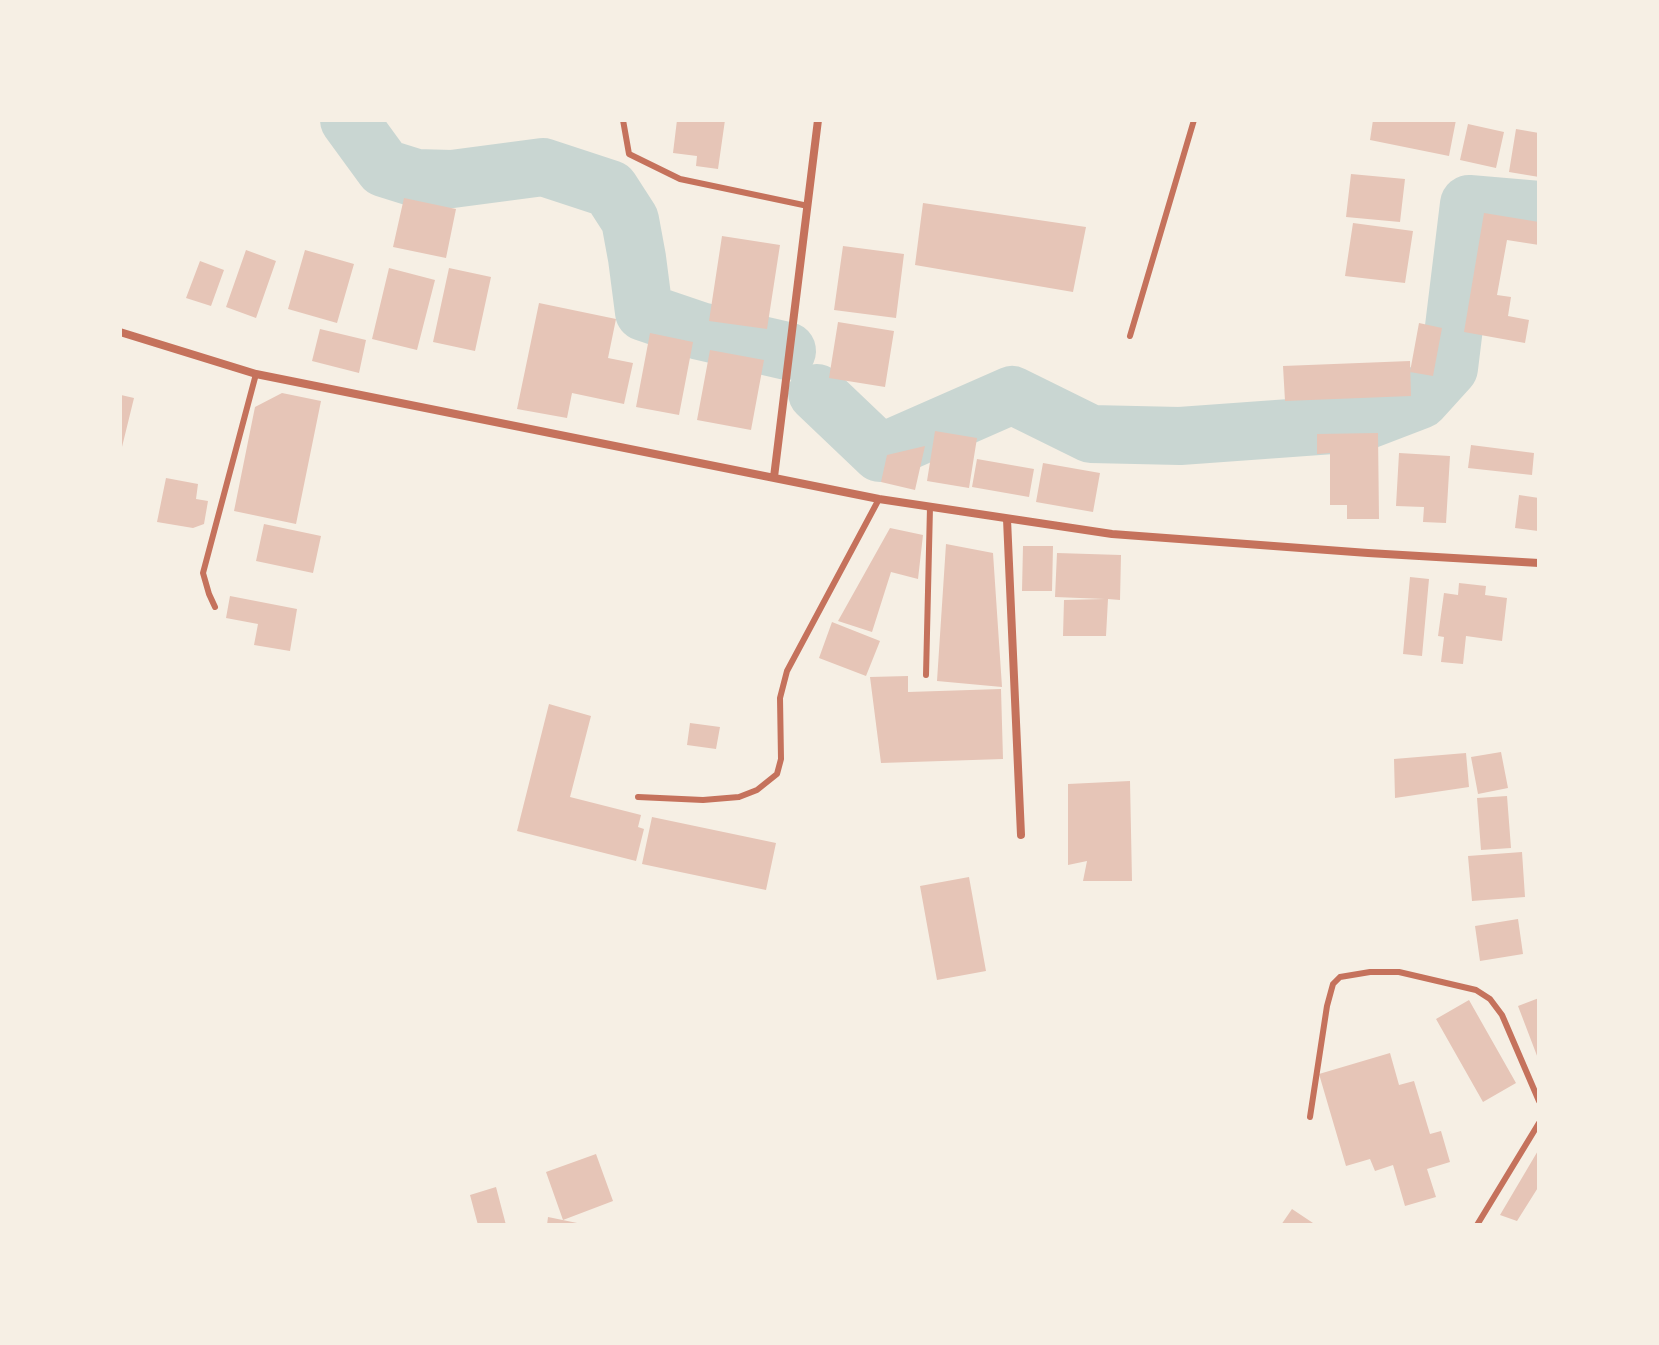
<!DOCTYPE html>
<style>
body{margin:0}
#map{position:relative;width:1659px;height:1345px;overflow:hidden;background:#f6efe4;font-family:"Zilla Slab",serif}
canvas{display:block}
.frame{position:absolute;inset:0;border:122px solid #f6efe4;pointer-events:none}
</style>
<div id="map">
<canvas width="1659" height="1345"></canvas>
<div class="frame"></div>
</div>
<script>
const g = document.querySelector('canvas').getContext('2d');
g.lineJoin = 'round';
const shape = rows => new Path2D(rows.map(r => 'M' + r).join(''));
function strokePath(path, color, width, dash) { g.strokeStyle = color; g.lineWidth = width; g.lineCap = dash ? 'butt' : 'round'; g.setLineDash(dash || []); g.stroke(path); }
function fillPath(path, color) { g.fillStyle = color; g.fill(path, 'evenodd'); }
const river = shape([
 [349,120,384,168,416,178,452,179,543,167,610,189,630,220,637,258,644,312,700,331,787,351],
 [817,393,880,453,1012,395,1091,434,1180,436,1360,423,1420,400,1449,368,1469,204,1539,210]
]);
const building = shape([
 [677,120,725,120,718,169,696,166,697,156,673,153],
 [1373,120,1456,120,1449,156,1370,140],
 [1468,124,1504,132,1496,168,1460,160],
 [1516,129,1539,133,1539,177,1509,172],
 [1351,174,1405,179,1400,222,1346,217],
 [404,198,456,209,446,258,393,247],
 [923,203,1086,227,1073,292,915,265],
 [1484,213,1539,222,1539,245,1507,240,1497,295,1511,297,1508,316,1529,320,1525,343,1464,332],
 [1353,223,1413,231,1405,283,1345,276],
 [722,236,780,245,767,329,709,321],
 [843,246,904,254,896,318,834,310],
 [246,250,276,261,256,318,226,307],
 [305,250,354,264,337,323,288,309],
 [200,261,224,270,211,306,186,298],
 [389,268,435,280,417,350,372,339],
 [449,268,491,277,475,351,433,342],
 [539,303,616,319,608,358,633,363,624,404,572,393,567,418,517,409],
 [838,322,894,331,885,387,829,378],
 [1419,323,1442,328,1433,376,1410,372],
 [320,329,366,340,359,373,312,361],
 [650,333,693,342,679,415,636,407],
 [710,350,764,360,751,430,697,420],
 [1410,361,1411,396,1285,401,1283,366],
 [282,393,321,401,296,524,234,511,255,407],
 [121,395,134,398,121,451,120,451],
 [935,431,977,438,969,488,927,481],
 [1378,433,1379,519,1347,519,1347,505,1330,505,1330,453,1317,454,1317,434],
 [1471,445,1534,453,1532,475,1468,468],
 [925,446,915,490,881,482,887,455],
 [1399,453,1450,456,1446,523,1423,522,1424,507,1396,506],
 [977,459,1034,469,1029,497,972,487],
 [1043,463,1100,473,1093,512,1036,502],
 [166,478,198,484,196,499,208,501,204,524,193,528,157,522],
 [1519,495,1539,498,1538,531,1515,528],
 [264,524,321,536,313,573,256,561],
 [890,528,923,535,918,579,891,572,872,632,838,621],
 [946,544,993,553,1002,687,937,681],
 [1023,546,1053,546,1052,591,1022,591],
 [1057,553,1121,555,1120,600,1108,599,1106,636,1063,636,1064,600,1105,599,1055,597],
 [1410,577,1429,579,1422,656,1403,654],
 [1459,583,1486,586,1485,595,1507,598,1502,641,1466,636,1463,664,1441,662,1444,637,1438,636,1444,593,1458,595],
 [230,596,297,609,290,651,254,645,258,624,226,618],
 [832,622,880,641,866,676,819,658],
 [908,676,908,692,1001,689,1003,759,881,763,870,677],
 [549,704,591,716,570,797,641,815,638,827,644,829,636,861,517,831],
 [690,723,720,727,716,749,687,745],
 [1501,752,1508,788,1478,794,1471,757],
 [1466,753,1469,787,1395,798,1394,759],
 [1130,781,1132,881,1083,881,1087,861,1068,865,1068,784],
 [1507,796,1511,848,1481,850,1477,798],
 [652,817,776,843,766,890,642,864],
 [1522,852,1525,897,1472,901,1468,856],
 [969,877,986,971,937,980,920,886],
 [1518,919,1523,954,1480,961,1475,926],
 [1539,998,1539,1061,1518,1006],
 [1469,1000,1516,1083,1483,1102,1436,1019],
 [1390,1053,1399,1085,1414,1081,1430,1134,1441,1131,1450,1162,1427,1169,1436,1197,1405,1206,1393,1165,1375,1171,1370,1159,1346,1166,1319,1074],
 [1539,1149,1539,1186,1517,1221,1500,1215],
 [596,1154,613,1201,563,1220,546,1172],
 [496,1187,506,1225,478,1225,470,1195],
 [1292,1209,1316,1225,1281,1225],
 [548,1217,582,1224,582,1225,547,1225]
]);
const service = shape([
 [623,120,629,154,680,179,808,206],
 [1130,336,1194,120],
 [215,607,209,594,203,573,256,374],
 [926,675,930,507],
 [638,797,703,800,739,797,757,790,777,774,781,759,780,698,787,671,879,499],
 [1310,1117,1327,1006,1333,984,1340,977,1370,972,1399,972,1476,990,1490,999,1502,1015,1539,1101],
 [1477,1225,1539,1123]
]);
const minor = shape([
 [120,332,256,374,879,499,1112,534,1368,553,1539,563],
 [774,477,818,120],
 [1007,519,1021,835]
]);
strokePath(river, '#c9d6d2', 58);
fillPath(building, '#e6c5b7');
strokePath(service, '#c5725c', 6);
strokePath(minor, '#c5725c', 8);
</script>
